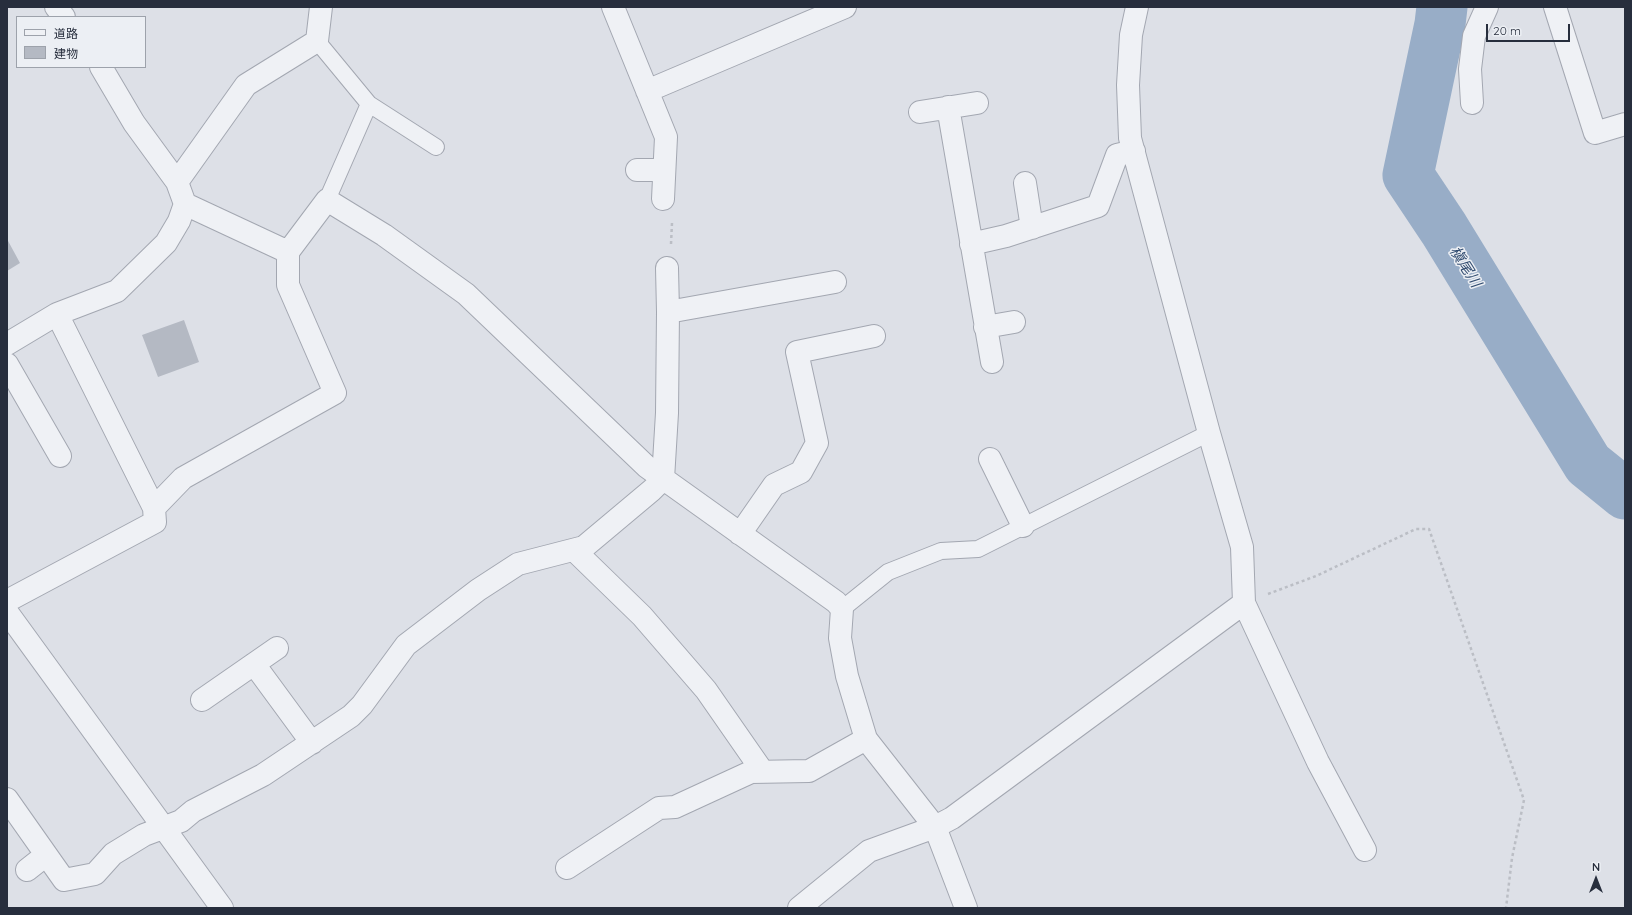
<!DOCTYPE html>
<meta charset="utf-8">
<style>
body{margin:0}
#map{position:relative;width:1632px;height:915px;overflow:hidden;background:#dde0e7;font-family:Quicksand,"Noto Sans JP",sans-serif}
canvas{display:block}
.frame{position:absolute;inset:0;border:8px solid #272e3d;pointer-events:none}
.legend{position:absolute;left:16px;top:16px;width:130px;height:52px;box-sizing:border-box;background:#eceff4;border:1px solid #9da2ab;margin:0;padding:5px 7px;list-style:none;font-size:12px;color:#272e3d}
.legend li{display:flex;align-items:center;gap:8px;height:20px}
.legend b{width:20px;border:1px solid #9da2ab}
.north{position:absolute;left:1576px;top:859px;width:40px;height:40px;-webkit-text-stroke:3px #eceff4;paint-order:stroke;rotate:0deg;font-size:11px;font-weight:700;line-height:16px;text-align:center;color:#272e3d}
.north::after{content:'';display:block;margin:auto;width:14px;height:18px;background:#272e3d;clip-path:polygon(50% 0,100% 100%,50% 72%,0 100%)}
.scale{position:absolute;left:1486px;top:24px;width:84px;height:18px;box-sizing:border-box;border:2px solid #272e3d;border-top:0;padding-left:5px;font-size:12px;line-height:14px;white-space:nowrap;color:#272e3d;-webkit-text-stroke:3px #eceff4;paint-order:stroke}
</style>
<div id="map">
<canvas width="1632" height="915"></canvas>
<div class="frame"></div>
<ul class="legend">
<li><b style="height:5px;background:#eff1f5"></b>道路</li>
<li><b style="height:11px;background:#b4b9c3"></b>建物</li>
</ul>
<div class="north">N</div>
<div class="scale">20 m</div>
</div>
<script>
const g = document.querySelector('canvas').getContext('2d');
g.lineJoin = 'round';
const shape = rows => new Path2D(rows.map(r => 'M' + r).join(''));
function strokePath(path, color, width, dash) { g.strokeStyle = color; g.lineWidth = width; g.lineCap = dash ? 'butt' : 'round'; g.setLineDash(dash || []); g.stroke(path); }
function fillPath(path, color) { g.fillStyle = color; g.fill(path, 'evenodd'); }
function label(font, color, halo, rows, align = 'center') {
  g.font = font + ' Quicksand,"Noto Sans JP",sans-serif'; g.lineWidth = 3; g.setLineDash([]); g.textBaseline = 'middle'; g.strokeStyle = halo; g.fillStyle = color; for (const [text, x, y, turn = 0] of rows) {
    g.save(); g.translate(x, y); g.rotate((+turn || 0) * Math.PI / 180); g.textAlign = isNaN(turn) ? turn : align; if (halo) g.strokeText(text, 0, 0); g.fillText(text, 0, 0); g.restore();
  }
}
const river = shape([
 [1442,7,1440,24,1408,175,1444,229,1588,464,1625,494]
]);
const building = shape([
 [7,239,20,263,7,271],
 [184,320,199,362,158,377,142,335]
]);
const path = shape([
 [671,244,672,223],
 [1268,594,1316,576,1416,529,1429,529,1524,800,1512,858,1506,908]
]);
const service = shape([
 [317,41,369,104,436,147],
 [327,200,369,104],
 [842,609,888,572,941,551,978,549,1209,433]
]);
const minor = shape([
 [56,7,64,17],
 [613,7,666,137,663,199],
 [1555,7,1595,133,1625,124],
 [101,67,134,123,177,182,185,204,288,252],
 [647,91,845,7],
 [1472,103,1470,69,1474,36,1487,7],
 [948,107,992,362],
 [920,112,977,103],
 [637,170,664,170],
 [177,182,246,85,317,41,321,7],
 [1025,183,1032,228],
 [971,244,1006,236,1098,206,1117,155,1134,151],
 [668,312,835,282],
 [57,314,154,508,183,478,335,393,288,285,288,252,327,200,384,235,466,294,647,467,836,602,842,609,840,638,847,676,866,739,935,827,966,908],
 [985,327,1014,322],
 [7,344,57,314,117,291,166,243,179,221,185,204],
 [7,364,60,456],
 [990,459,1023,526],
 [740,534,774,485,801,472,817,443,797,352,874,336],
 [574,550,642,616,706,690,763,772],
 [7,601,155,522,154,508],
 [1244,603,1318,762,1365,850],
 [7,612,222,908],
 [254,664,312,743],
 [202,700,277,648],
 [7,799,64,880,95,874,113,854,144,835,181,821,193,811,263,775,351,716,362,705,406,645,478,590,518,564,584,547,652,490,663,479,667,413,668,312,667,268],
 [567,868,659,808,675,807,751,772,809,771,866,739],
 [27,870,46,855],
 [799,908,869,851,935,827,952,818,1244,603,1242,547,1209,433,1130,138,1128,85,1131,35,1137,7]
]);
const waterNames = [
 ["槇尾川",1465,267,58]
];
strokePath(river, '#98adc7', 51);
fillPath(building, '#b4b9c3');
strokePath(service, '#a3a7b1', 18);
strokePath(minor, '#a3a7b1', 24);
strokePath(path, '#bbbec5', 2.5, [3, 3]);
strokePath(service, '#eff1f5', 16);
strokePath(minor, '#eff1f5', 22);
label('italic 15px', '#314c70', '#eceff4', waterNames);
</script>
